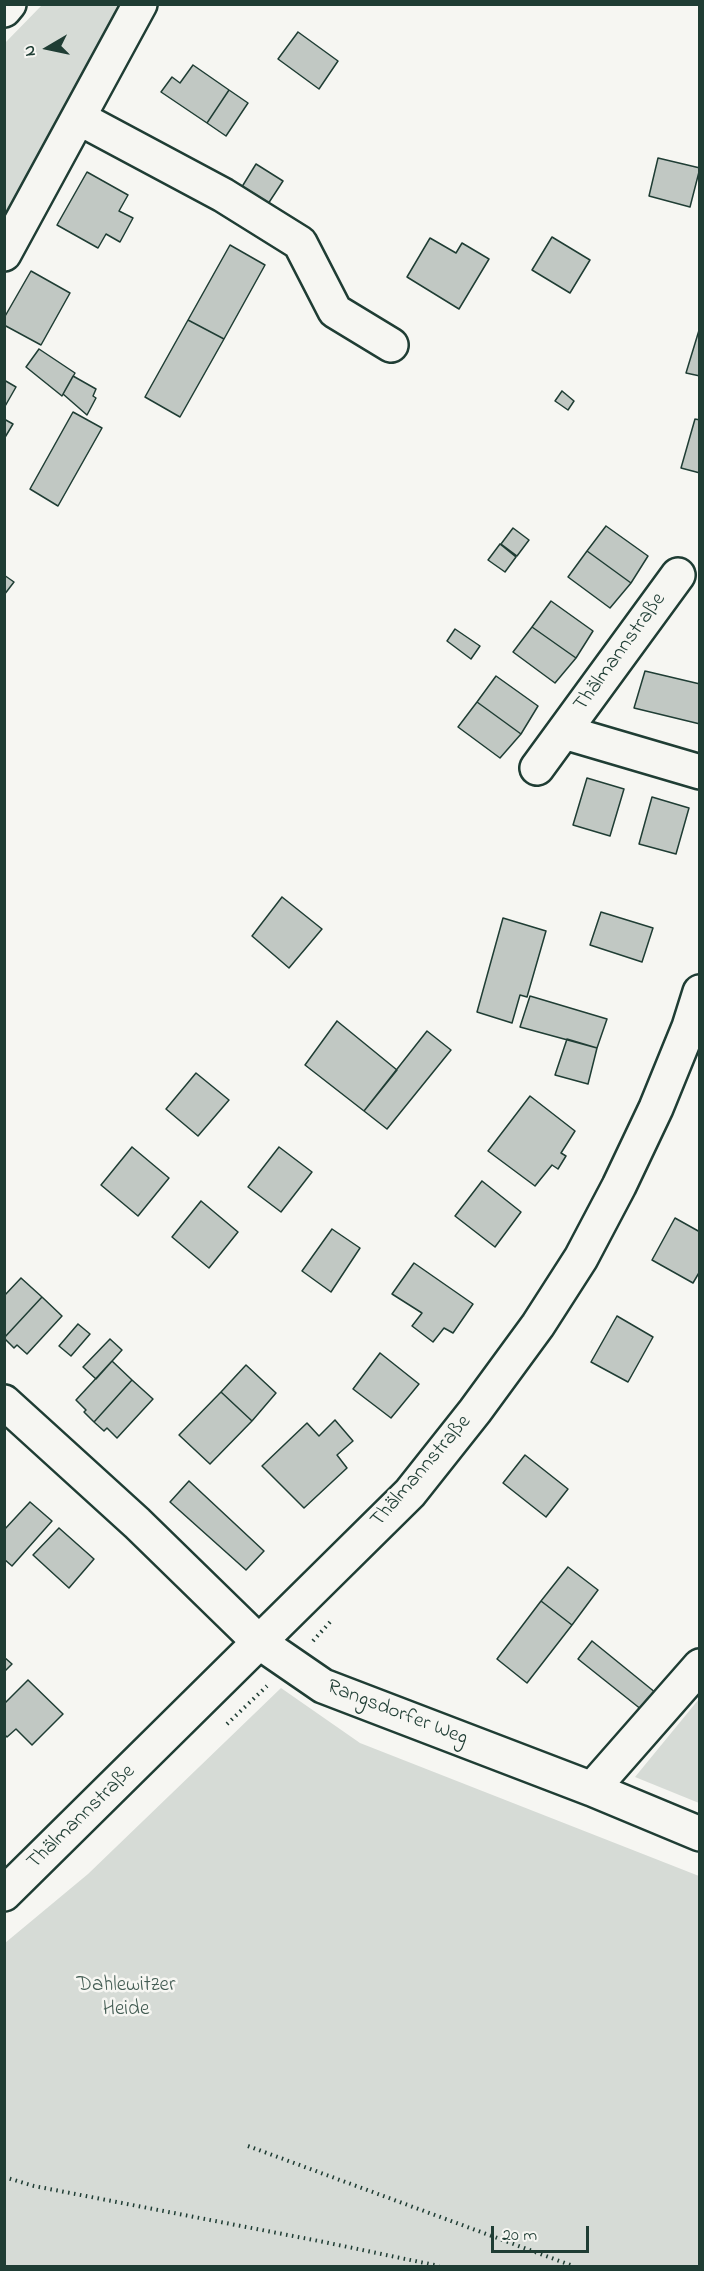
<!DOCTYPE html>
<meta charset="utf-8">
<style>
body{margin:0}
#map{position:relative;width:704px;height:2271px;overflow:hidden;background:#f6f6f2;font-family:"Indie Flower",sans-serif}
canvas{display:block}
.frame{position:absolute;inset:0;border:6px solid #1f3d34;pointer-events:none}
.north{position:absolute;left:18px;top:18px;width:60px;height:60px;-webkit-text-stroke:4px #f6f6f2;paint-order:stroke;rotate:261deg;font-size:16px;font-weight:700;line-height:24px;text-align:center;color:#1f3d34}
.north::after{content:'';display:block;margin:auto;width:21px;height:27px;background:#1f3d34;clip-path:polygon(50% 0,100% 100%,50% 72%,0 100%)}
.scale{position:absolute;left:491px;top:2226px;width:98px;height:27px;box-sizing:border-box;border:3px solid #1f3d34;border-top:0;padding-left:8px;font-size:18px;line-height:21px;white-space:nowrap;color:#1f3d34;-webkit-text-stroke:4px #f6f6f2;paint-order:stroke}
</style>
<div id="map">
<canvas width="704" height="2271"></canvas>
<div class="frame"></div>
<div class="north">N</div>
<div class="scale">20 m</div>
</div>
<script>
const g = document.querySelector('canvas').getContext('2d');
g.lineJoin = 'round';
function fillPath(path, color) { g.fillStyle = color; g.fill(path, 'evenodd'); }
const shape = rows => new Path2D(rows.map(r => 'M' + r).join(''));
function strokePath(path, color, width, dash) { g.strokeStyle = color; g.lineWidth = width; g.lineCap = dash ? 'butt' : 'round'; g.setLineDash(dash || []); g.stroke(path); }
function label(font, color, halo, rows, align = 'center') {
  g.font = font + ' "Indie Flower",sans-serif'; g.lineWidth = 5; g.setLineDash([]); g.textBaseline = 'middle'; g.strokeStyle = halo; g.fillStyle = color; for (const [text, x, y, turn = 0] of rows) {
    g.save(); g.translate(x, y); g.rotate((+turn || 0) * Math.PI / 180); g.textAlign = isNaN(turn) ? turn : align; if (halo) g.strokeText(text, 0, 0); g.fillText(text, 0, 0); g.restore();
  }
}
const green = shape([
 [42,5,126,5,4,228,4,44],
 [281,1688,360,1743,699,1876,699,2266,5,2266,5,1943,88,1874],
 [699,1699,700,1803,699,1803,635,1777]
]);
const building = shape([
 [298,32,338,61,319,89,278,59,298,32],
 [193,65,229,90,207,123,161,92,172,77,180,83,193,65],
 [229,90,248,103,226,136,207,123,229,90],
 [658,158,700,168,690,207,649,196,658,158],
 [256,164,283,181,266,207,240,190,256,164],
 [87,172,128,195,119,211,133,218,120,242,106,234,98,248,57,225,87,172],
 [552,237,590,260,570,293,532,270,552,237],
 [430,238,456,253,462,243,489,259,459,309,407,277,430,238],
 [230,245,265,265,224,339,188,320,230,245],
 [31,271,70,293,41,345,4,325,4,318,31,271],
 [188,320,224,339,180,417,145,397,188,320],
 [700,327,700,376,686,373,700,327],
 [39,349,75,373,62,396,26,367,39,349],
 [73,376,96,389,93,396,96,398,87,415,63,394,73,376],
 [4,380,16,387,4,408,4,380],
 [562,391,574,401,568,410,555,401,562,391],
 [73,412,102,428,58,506,30,489,73,412],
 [4,419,13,424,4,439,4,419],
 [695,419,700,420,700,473,681,468,695,419],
 [606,526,648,556,631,583,587,551,606,526],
 [513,528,529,540,517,556,501,544,513,528],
 [500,544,516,557,505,572,488,560,500,544],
 [587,551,631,583,610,608,568,577,587,551],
 [4,575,14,582,4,595,4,575],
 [551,601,593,631,576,658,532,627,551,601],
 [532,627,576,658,555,683,513,652,532,627],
 [455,629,480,646,471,659,447,641,455,629],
 [645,671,700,684,700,724,634,708,645,671],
 [496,676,538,706,521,734,477,702,496,676],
 [477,702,521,734,500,758,458,727,477,702],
 [587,778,624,789,610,836,573,825,587,778],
 [652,797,689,808,676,854,639,844,652,797],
 [282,897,322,929,289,968,252,936,282,897],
 [601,912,653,928,642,962,590,945,601,912],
 [503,918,546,931,527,997,520,995,512,1023,477,1012,503,918],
 [530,996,607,1019,597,1048,520,1027,530,996],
 [337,1021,397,1070,364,1111,305,1065,337,1021],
 [427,1031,451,1050,387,1129,364,1111,427,1031],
 [567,1039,597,1048,588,1084,555,1075,567,1039],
 [196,1073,229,1100,198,1136,166,1109,196,1073],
 [530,1096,575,1131,561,1153,566,1156,558,1169,552,1165,535,1186,488,1151,530,1096],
 [132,1147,169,1178,138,1216,101,1185,132,1147],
 [279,1147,312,1172,281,1212,248,1187,279,1147],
 [482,1181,521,1212,495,1247,455,1216,482,1181],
 [201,1201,238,1232,209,1268,172,1237,201,1201],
 [675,1218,700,1232,700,1271,693,1283,652,1260,675,1218],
 [332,1229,360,1248,331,1292,302,1271,332,1229],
 [414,1263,473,1304,453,1333,444,1328,433,1342,412,1326,422,1313,392,1294,414,1263],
 [21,1278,42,1297,4,1338,4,1296,21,1278],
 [42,1297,62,1316,27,1354,17,1345,14,1348,4,1338,42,1297],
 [617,1316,653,1337,628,1382,591,1362,617,1316],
 [78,1324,90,1334,71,1356,59,1346,78,1324],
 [110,1339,122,1350,96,1379,83,1367,110,1339],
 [380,1353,419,1384,391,1418,353,1389,380,1353],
 [112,1361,132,1380,94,1422,84,1412,86,1410,76,1400,112,1361],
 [246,1365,276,1393,252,1421,221,1392,246,1365],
 [132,1380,153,1399,117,1438,107,1428,104,1431,94,1422,132,1380],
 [221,1392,252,1421,210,1464,179,1435,221,1392],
 [335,1420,353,1441,337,1455,347,1468,304,1508,262,1466,307,1423,319,1436,335,1420],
 [525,1455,568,1489,546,1517,503,1483,525,1455],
 [189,1481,264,1551,246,1570,170,1502,189,1481],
 [30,1502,52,1521,12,1566,4,1559,4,1530,30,1502],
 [59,1528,94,1559,69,1588,33,1555,59,1528],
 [568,1567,598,1590,572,1625,541,1601,568,1567],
 [541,1601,572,1625,527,1683,497,1659,541,1601],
 [592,1641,656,1693,642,1710,578,1659,592,1641],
 [4,1657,12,1664,4,1672,4,1657],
 [28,1680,63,1714,32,1745,16,1729,7,1737,4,1734,4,1704,28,1680]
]);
const path = shape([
 [313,1641,330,1622],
 [227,1724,267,1686],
 [248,2146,573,2266],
 [4,2177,34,2186,324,2242,439,2266]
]);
const minor = shape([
 [4,10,9,4],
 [79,118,223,195,300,243,335,311,391,345],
 [4,254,140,4],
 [564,732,700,772],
 [537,768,678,575],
 [4,1402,137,1523,259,1642,323,1686,592,1789,700,1834],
 [592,1789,700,1666]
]);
const major = shape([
 [4,1894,410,1493,475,1411,538,1325,581,1258,619,1186,656,1108,689,1027,700,992]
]);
const streetNames = [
 ["Thälmannstraße",621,653,-54],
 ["Thälmannstraße",422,1472,-49],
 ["Rangsdorfer Weg",397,1714,21],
 ["Thälmannstraße",82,1818,-44]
];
const parkNames = [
 ["Dahlewitzer",126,1987],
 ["Heide",126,2011]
];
fillPath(green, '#d6dbd6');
fillPath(building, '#c1c8c3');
strokePath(building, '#1f3d34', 1.5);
strokePath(minor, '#1f3d34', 38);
strokePath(major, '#1f3d34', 38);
strokePath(path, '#1f3d34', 4, [1.5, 4.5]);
strokePath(minor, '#f6f6f2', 33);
strokePath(major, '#f6f6f2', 33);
label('21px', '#1f3d34', '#f6f6f2', streetNames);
label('21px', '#445d54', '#f6f6f2', parkNames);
</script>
